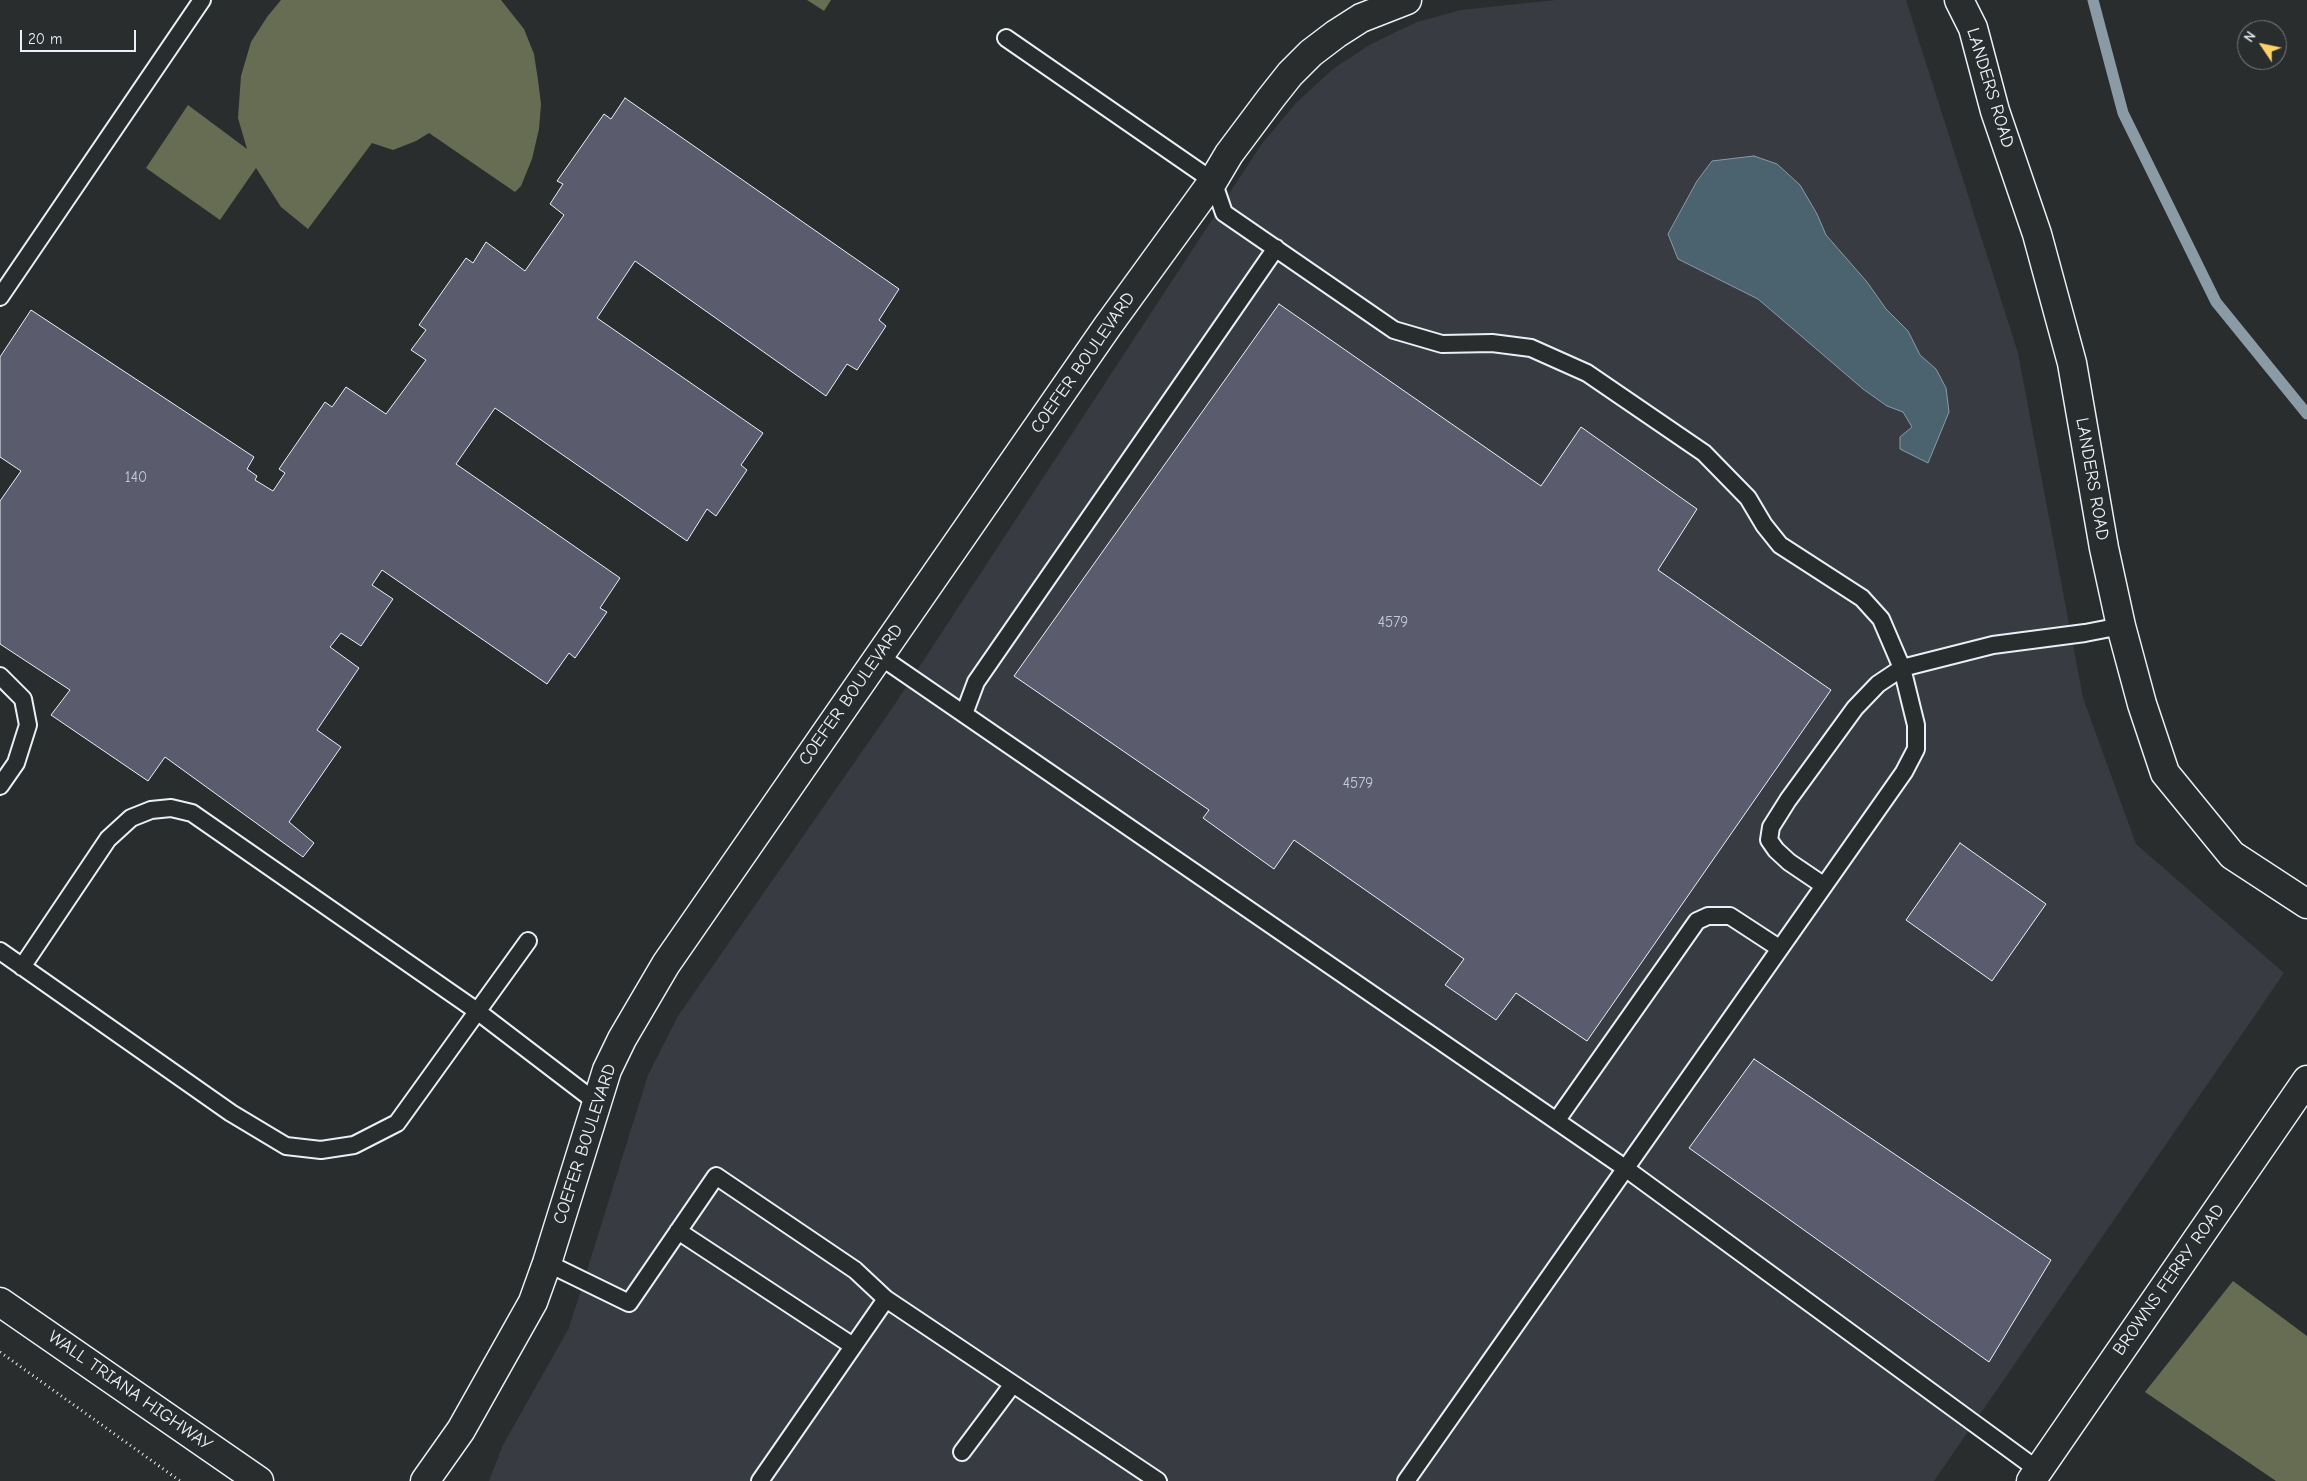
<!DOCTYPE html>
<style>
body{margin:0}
#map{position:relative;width:2307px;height:1481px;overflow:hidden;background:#2a2d2e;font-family:"Comic Neue",sans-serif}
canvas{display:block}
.north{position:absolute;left:2237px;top:20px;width:50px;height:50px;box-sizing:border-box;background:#2a2d2e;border:1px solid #767b7f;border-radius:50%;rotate:304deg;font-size:14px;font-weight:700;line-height:20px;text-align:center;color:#e8f1f8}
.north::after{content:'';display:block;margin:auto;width:18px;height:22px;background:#ffd166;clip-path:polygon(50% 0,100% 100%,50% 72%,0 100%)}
.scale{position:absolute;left:20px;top:30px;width:116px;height:22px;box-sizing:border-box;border:2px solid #e8f1f8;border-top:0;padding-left:6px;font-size:15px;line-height:18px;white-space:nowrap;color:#e8f1f8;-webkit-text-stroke:4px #2a2d2e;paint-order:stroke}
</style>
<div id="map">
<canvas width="2307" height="1481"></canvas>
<div class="north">N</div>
<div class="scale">20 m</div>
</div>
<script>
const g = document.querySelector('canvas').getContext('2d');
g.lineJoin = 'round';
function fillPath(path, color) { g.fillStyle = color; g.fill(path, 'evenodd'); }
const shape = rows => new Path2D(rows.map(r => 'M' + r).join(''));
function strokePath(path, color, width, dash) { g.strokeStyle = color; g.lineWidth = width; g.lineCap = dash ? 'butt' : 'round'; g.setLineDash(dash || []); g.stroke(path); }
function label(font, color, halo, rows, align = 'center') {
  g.font = font + ' "Comic Neue",sans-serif'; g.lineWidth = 4; g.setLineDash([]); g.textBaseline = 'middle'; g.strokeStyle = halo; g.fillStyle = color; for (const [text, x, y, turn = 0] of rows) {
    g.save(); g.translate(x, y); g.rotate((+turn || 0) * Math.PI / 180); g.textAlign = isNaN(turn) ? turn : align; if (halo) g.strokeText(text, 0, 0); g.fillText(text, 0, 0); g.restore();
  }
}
const built = shape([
 [1556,0,1906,0,2018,353,2083,698,2136,844,2284,973,1934,1481,489,1481,503,1445,569,1328,648,1075,678,1016,893,707,1261,145,1296,103,1333,69,1371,44,1417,22,1461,10]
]);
const green = shape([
 [281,0,501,0,524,29,534,54,538,80,541,104,539,129,532,159,521,186,515,192,429,133,416,141,393,150,372,143,308,229,281,207,256,168,220,220,146,168,188,105,247,149,238,118,241,76,251,42,267,17],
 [807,0,831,0,824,11],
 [2233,1281,2307,1336,2307,1481,2276,1481,2145,1392]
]);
const water = shape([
 [1754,156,1777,164,1800,185,1817,214,1826,235,1867,282,1886,309,1908,331,1920,355,1936,369,1946,388,1949,412,1928,463,1900,449,1900,437,1912,427,1903,412,1887,406,1863,389,1758,299,1678,259,1668,234,1697,181,1712,161,1754,156]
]);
const stream = shape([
 [2093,0,2123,113,2216,302,2307,414]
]);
const building = shape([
 [625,98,899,289,879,320,886,326,857,370,847,364,826,396,635,261,597,318,763,433,741,465,747,470,716,516,707,509,687,541,495,408,456,464,620,578,600,608,607,612,575,658,569,653,547,684,382,570,372,585,393,599,361,646,341,633,330,647,359,668,317,730,341,747,289,822,314,843,303,857,165,757,148,781,51,715,70,690,0,644,0,501,21,471,0,457,0,357,31,310,254,457,247,469,257,476,255,480,273,491,285,473,279,469,325,402,332,407,346,387,386,414,426,360,411,350,426,330,419,325,466,258,473,263,486,242,525,271,564,215,550,204,563,184,557,181,604,114,611,119,625,98],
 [1279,304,1541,486,1581,427,1697,509,1658,570,1831,690,1587,1041,1516,993,1496,1020,1445,985,1464,959,1294,840,1274,869,1203,818,1209,810,1014,676,1279,304],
 [1960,843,2046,904,1992,981,1906,920,1960,843],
 [1754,1059,2051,1260,1989,1362,1689,1148,1754,1059]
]);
const path = shape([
 [0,1352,180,1481]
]);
const lane = shape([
 [1006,38,1213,181,1224,213,1394,330,1442,344,1492,343,1531,348,1587,373,1704,453,1748,498,1764,525,1780,545,1862,598,1881,619,1902,668,1916,725,1916,749,1904,772,1406,1481],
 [0,297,202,0],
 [878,655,1625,1168,2038,1470],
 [0,676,23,699,28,725,16,763,0,786],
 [964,714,976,682,1276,248],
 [1823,885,1789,862,1776,850,1769,840,1771,827,1788,800,1855,708,1878,684,1902,668,1993,645,2085,633,2121,626],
 [0,951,231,1113,286,1146,321,1150,354,1145,397,1123,528,941],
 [22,967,108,839,131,818,151,810,171,808,192,813,477,1011,596,1102],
 [1557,1120,1697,921,1708,916,1730,916,1779,948],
 [678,1231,853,1346],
 [547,1263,629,1303,716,1176,855,1270,886,1299,1158,1481],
 [962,1452,1013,1384],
 [760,1481,886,1299]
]);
const street = shape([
 [1959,0,1973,28,1995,111,2037,234,2072,363,2104,548,2121,626,2142,704,2165,773,2232,855,2307,904],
 [425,1481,461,1430,533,1302,547,1263,607,1070,622,1039,666,964,1107,327,1213,181,1229,154,1271,98,1290,74,1311,53,1336,34,1361,18,1407,0]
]);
const secondary = shape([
 [0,1302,259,1481],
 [2031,1481,2307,1080]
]);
const numberNames = [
 ["140",136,478],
 ["4579",1393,623],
 ["4579",1358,784]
];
const streetNames = [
 ["LANDERS ROAD",1990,88,73],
 ["COEFER BOULEVARD",1083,363,-55],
 ["LANDERS ROAD",2092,479,80],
 ["COEFER BOULEVARD",851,695,-55],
 ["COEFER BOULEVARD",585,1144,-72],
 ["BROWNS FERRY ROAD",2169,1280,-55],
 ["WALL TRIANA HIGHWAY",130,1391,35]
];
fillPath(built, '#383b41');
fillPath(green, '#666d53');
fillPath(water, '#4b626f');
strokePath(water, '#8a9ba6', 1);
strokePath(stream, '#8a9ba6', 11);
fillPath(building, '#5a5c6e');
strokePath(building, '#e8f1f8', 1);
strokePath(lane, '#e8f1f8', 20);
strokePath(street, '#e8f1f8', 31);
strokePath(secondary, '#e8f1f8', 31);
strokePath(path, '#e8f1f8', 3, [1, 4]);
strokePath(lane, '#2a2d2e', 16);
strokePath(street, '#2a2d2e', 28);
strokePath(secondary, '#2a2d2e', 28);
label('15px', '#c4ccd6', null, numberNames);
label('18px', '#e8f1f8', '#2a2d2e', streetNames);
</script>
